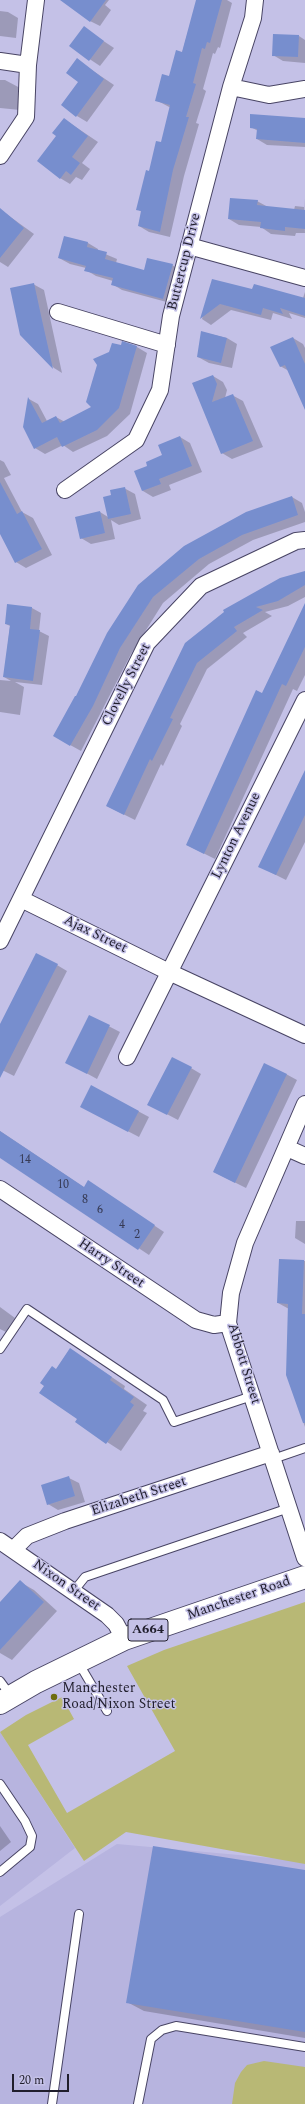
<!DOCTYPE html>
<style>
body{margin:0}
#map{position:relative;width:305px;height:2104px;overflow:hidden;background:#c4c1e7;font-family:Spectral,serif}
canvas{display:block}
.scale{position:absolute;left:12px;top:2074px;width:57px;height:18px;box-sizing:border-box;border:2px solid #201e2c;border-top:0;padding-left:5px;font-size:12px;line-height:14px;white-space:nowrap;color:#201e2c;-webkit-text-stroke:3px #c4c1e7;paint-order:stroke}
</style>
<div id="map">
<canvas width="305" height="2104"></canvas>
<div class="scale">20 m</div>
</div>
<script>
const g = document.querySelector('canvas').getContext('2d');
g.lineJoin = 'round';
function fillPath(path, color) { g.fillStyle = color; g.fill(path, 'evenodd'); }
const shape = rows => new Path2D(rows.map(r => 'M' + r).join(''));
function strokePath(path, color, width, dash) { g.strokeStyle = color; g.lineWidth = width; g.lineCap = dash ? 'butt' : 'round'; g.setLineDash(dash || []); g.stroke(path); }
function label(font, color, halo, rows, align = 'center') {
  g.font = font + ' Spectral,serif'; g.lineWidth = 3; g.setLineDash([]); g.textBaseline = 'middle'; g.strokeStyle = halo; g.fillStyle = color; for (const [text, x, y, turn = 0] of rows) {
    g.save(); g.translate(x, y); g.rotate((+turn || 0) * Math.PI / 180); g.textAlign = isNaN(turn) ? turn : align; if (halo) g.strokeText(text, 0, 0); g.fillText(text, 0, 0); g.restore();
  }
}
const built = shape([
 [0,1732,75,1848,0,1906],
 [117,1844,305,1861,305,2104,0,2104,0,1917]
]);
const green = shape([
 [305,1602,305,1864,126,1832,84,1861,0,1732,26,1715,62,1697,74,1719,28,1745,67,1813,175,1751,127,1666,164,1650],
 [264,2061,305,2067,305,2104,232,2104,235,2083,241,2072,247,2065]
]);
const shadow = shape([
 [77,0,109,0,105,5,111,10,100,26,90,21],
 [197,0,227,0,232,3,220,48,218,47,215,54,213,53,203,89,206,91,196,123,199,124,184,176,170,237,149,232,139,226,142,212,137,209,149,172,162,143,171,108,156,100,182,53],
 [0,11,8,12,18,18,16,38,0,36],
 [84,28,114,48,100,66,70,46],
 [299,36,305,40,305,63,283,61,273,55],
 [77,60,114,85,87,122,77,116,79,81],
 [0,80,5,80,22,89,20,110,0,108],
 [64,119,98,142,82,163,90,169,82,180,76,177,70,184,60,178,57,136],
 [305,119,305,147,267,145,257,139,258,131,251,127],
 [304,198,305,233,296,233,295,236,271,234,261,227,239,225,229,219,257,201,268,207,294,210,295,206,304,207],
 [5,213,34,234,8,267,0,262,0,219],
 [65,237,88,243,98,249,98,251,117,259,116,263,145,271,172,265,182,271,174,304,122,290,112,284,113,281,96,276,86,270,86,268,70,264,59,258],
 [213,280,253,291,303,298,305,292,305,318,289,313,292,319,273,313,271,320,231,310,211,325,202,319],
 [33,284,44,290,62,373,54,368,21,335],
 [202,332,227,338,237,344,232,368,209,363,198,357],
 [293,338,303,344,305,348,305,404,289,371,280,366],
 [123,343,137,347,147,353,130,414,107,436,73,452,63,445,45,454,35,448,29,399,38,404,47,421,56,417,65,422,92,408],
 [213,376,223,382,227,390,225,398,232,395,243,401,263,447,232,459,222,453,193,383],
 [180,437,190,443,202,472,169,485,171,490,153,497,143,491,136,472,149,467,164,456],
 [0,460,4,462,11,475,4,478,22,512,33,518,52,555,26,568,16,562,0,532],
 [124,488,135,494,141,519,119,525,111,520,115,539,91,544,81,538,100,512,108,517,112,496],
 [292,497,302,503,305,512,305,522,253,540,209,564,163,603,131,654,81,751,54,736,185,547],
 [305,572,305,597,288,606,265,612,272,616,243,633,247,637,207,669,180,724,182,726,163,766,161,764,135,820,107,806,225,612],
 [8,605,32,608,41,613,39,631,49,636,42,685,15,682,24,687,20,715,0,712,0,680,11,681,4,677,10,626,6,624],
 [305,631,305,675,297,691,293,689,215,859,187,845,263,694],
 [305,772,305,842,286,880,270,872],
 [57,965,67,971,14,1076,0,1069,0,1027],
 [89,1016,120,1032,97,1079,77,1068],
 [191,1068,201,1074,178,1120,159,1110],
 [286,1074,297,1080,246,1188,214,1172],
 [91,1086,149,1117,139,1137,91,1112],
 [0,1131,85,1188,98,1188,164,1232,149,1255,0,1156],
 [296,1221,305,1221,305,1244,295,1238],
 [280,1260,305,1261,305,1427,287,1375,289,1309,278,1303],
 [0,1307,15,1318,6,1332,0,1329],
 [70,1349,125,1386,124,1389,147,1405,143,1411,147,1413,121,1451,76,1422,78,1419,56,1370],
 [69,1478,79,1483,85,1502,58,1510,48,1504],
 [20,1582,34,1590,57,1611,12,1660,0,1653,0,1604],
 [0,1826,11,1842,0,1851],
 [305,1871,305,2038,144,2011,127,2002]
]);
const building = shape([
 [60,0,106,0,90,22],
 [196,0,222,0,210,43,207,42,205,49,202,48,193,83,196,84,186,117,189,117,173,170,160,232,138,226,141,211,136,210,146,170,149,171,156,141,161,142,170,105,155,101,162,74,169,76,176,50,182,52],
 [84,26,104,41,89,61,69,46],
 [273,34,299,35,298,57,272,56],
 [77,58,104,79,76,117,61,105,78,82,66,73],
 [250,114,305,118,305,143,256,139,257,129,250,128],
 [64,118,88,136,72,157,80,163,71,175,66,171,60,179,37,161,56,136,52,133],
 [230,198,258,200,257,205,305,210,305,229,285,227,285,231,260,228,261,222,228,219],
 [0,208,24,228,0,258],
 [64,236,88,242,87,247,107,252,105,259,144,270,147,258,173,264,163,299,111,285,113,278,84,271,86,266,58,258],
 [212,279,252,289,254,284,305,298,305,316,280,308,283,314,263,308,261,315,220,304,200,319],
 [34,283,42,320,53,369,20,335,10,288],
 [201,331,227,338,221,363,197,357],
 [293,337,305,364,305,410,285,365,280,367,270,347],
 [122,341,137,346,119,408,97,430,62,447,57,437,34,449,23,427,28,397,42,423,56,416,60,423,91,407,86,402,97,365,93,359,109,352,112,343,121,345],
 [213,375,217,384,212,402,233,394,253,441,221,454,192,383],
 [180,436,192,466,159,479,161,484,142,491,134,471,147,466,146,462,162,455,158,445],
 [0,482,17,514,22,511,42,549,15,563,0,534],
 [125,487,131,514,108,519,103,497,111,495,110,490],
 [292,496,298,515,242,535,199,559,153,597,120,648,93,706,70,746,53,736,75,696,76,696,107,633,138,585,184,546,246,512],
 [100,511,105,533,80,539,75,517],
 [305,571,305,585,278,601,256,607,263,610,234,627,237,631,197,663,170,718,173,719,152,761,150,759,124,815,106,806,185,643,224,612,223,610,280,578],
 [305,603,305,647,286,686,282,684,204,854,186,845,256,690,262,693],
 [7,604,32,607,30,629,40,630,33,681,3,677,10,625,5,624],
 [305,770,305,815,276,875,258,867],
 [36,953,58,964,0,1078,0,1024],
 [89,1015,110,1025,87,1074,65,1063],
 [172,1057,192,1067,167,1115,147,1105],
 [264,1063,287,1074,235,1183,213,1172],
 [91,1085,139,1111,128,1132,80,1107],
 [0,1131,84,1187,88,1180,155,1225,138,1250,0,1158],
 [279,1259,304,1260,302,1314,305,1314,305,1423,303,1423,286,1375,288,1304,277,1303],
 [70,1348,112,1377,110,1380,134,1397,130,1402,134,1405,106,1444,75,1422,77,1419,39,1393,44,1386,40,1383,52,1366,56,1369],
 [69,1476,75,1496,47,1505,41,1485],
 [20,1580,44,1602,0,1650,0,1602],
 [153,1846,305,1870,305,2032,126,2003]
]);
const service = shape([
 [0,1349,27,1309,163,1400,174,1422,252,1396],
 [273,1459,305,1448],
 [73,1592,85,1577,289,1508],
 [78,1662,107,1711],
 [0,1681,11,1696],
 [0,1784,25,1821,32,1836,30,1847,0,1872],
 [52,2104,79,1914],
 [138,2104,151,2039,162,2030,176,2026,305,2047]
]);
const minor = shape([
 [0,61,28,65],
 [231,87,269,95,305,89],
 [0,156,26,117,28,65,36,0],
 [189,246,305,278],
 [58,312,167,345],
 [65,490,136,440,160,390,171,316,231,87,253,18,255,0],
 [21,899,169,972,305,1035],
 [0,941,147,643,201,586,296,541,305,540],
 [127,1057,305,700],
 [305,1104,245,1243,231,1293,228,1323,305,1558],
 [287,1148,305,1156],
 [0,1189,196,1320,214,1325,228,1323],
 [0,1541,107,1615,116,1624,124,1639],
 [13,1550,27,1536,65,1521,271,1453]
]);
const primary = shape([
 [0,1703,36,1682,124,1639,305,1577]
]);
const markers = [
 [54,1697,4,"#6e6d0d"]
];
const numberNames = [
 ["14",25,1161],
 ["10",63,1186],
 ["8",85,1201],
 ["6",100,1211],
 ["4",122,1226],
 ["2",137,1236]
];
const shields = [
 [148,1630,40]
];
const shieldNames = [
 ["A664",148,1630]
];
const streetNames = [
 ["Buttercup Drive",185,262,-76],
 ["Clovelly Street",127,685,-63],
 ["Lynton Avenue",237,836,-64],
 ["Ajax Street",95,935,26],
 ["Harry Street",111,1264,34],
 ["Abbott Street",243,1364,73],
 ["Elizabeth Street",139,1497,-18],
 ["Nixon Street",66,1586,35],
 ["Manchester Road",239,1599,-19]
];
const poiNames = [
 ["Manchester",62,1689],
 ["Road/Nixon Street",62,1705]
];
fillPath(built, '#b7b4df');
fillPath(green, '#b8b875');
fillPath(shadow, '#0003');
fillPath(building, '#778ece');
strokePath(service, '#484464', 10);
strokePath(minor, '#484464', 18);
strokePath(primary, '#484464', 24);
strokePath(service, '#fff', 8);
strokePath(minor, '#fff', 16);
strokePath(primary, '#fff', 22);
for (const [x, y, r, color] of markers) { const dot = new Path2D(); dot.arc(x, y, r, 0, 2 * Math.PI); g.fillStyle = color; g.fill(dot); strokePath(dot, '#c4c1e7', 1.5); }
label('12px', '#363a54', null, numberNames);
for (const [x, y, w] of shields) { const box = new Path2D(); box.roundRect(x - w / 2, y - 11, w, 22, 3); g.fillStyle = '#c4c1e7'; g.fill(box); strokePath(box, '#201e2c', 1); }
label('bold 13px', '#201e2c', null, shieldNames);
label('14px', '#201e2c', '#c4c1e7', streetNames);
label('14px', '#201e2c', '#c4c1e7', poiNames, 'left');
</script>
